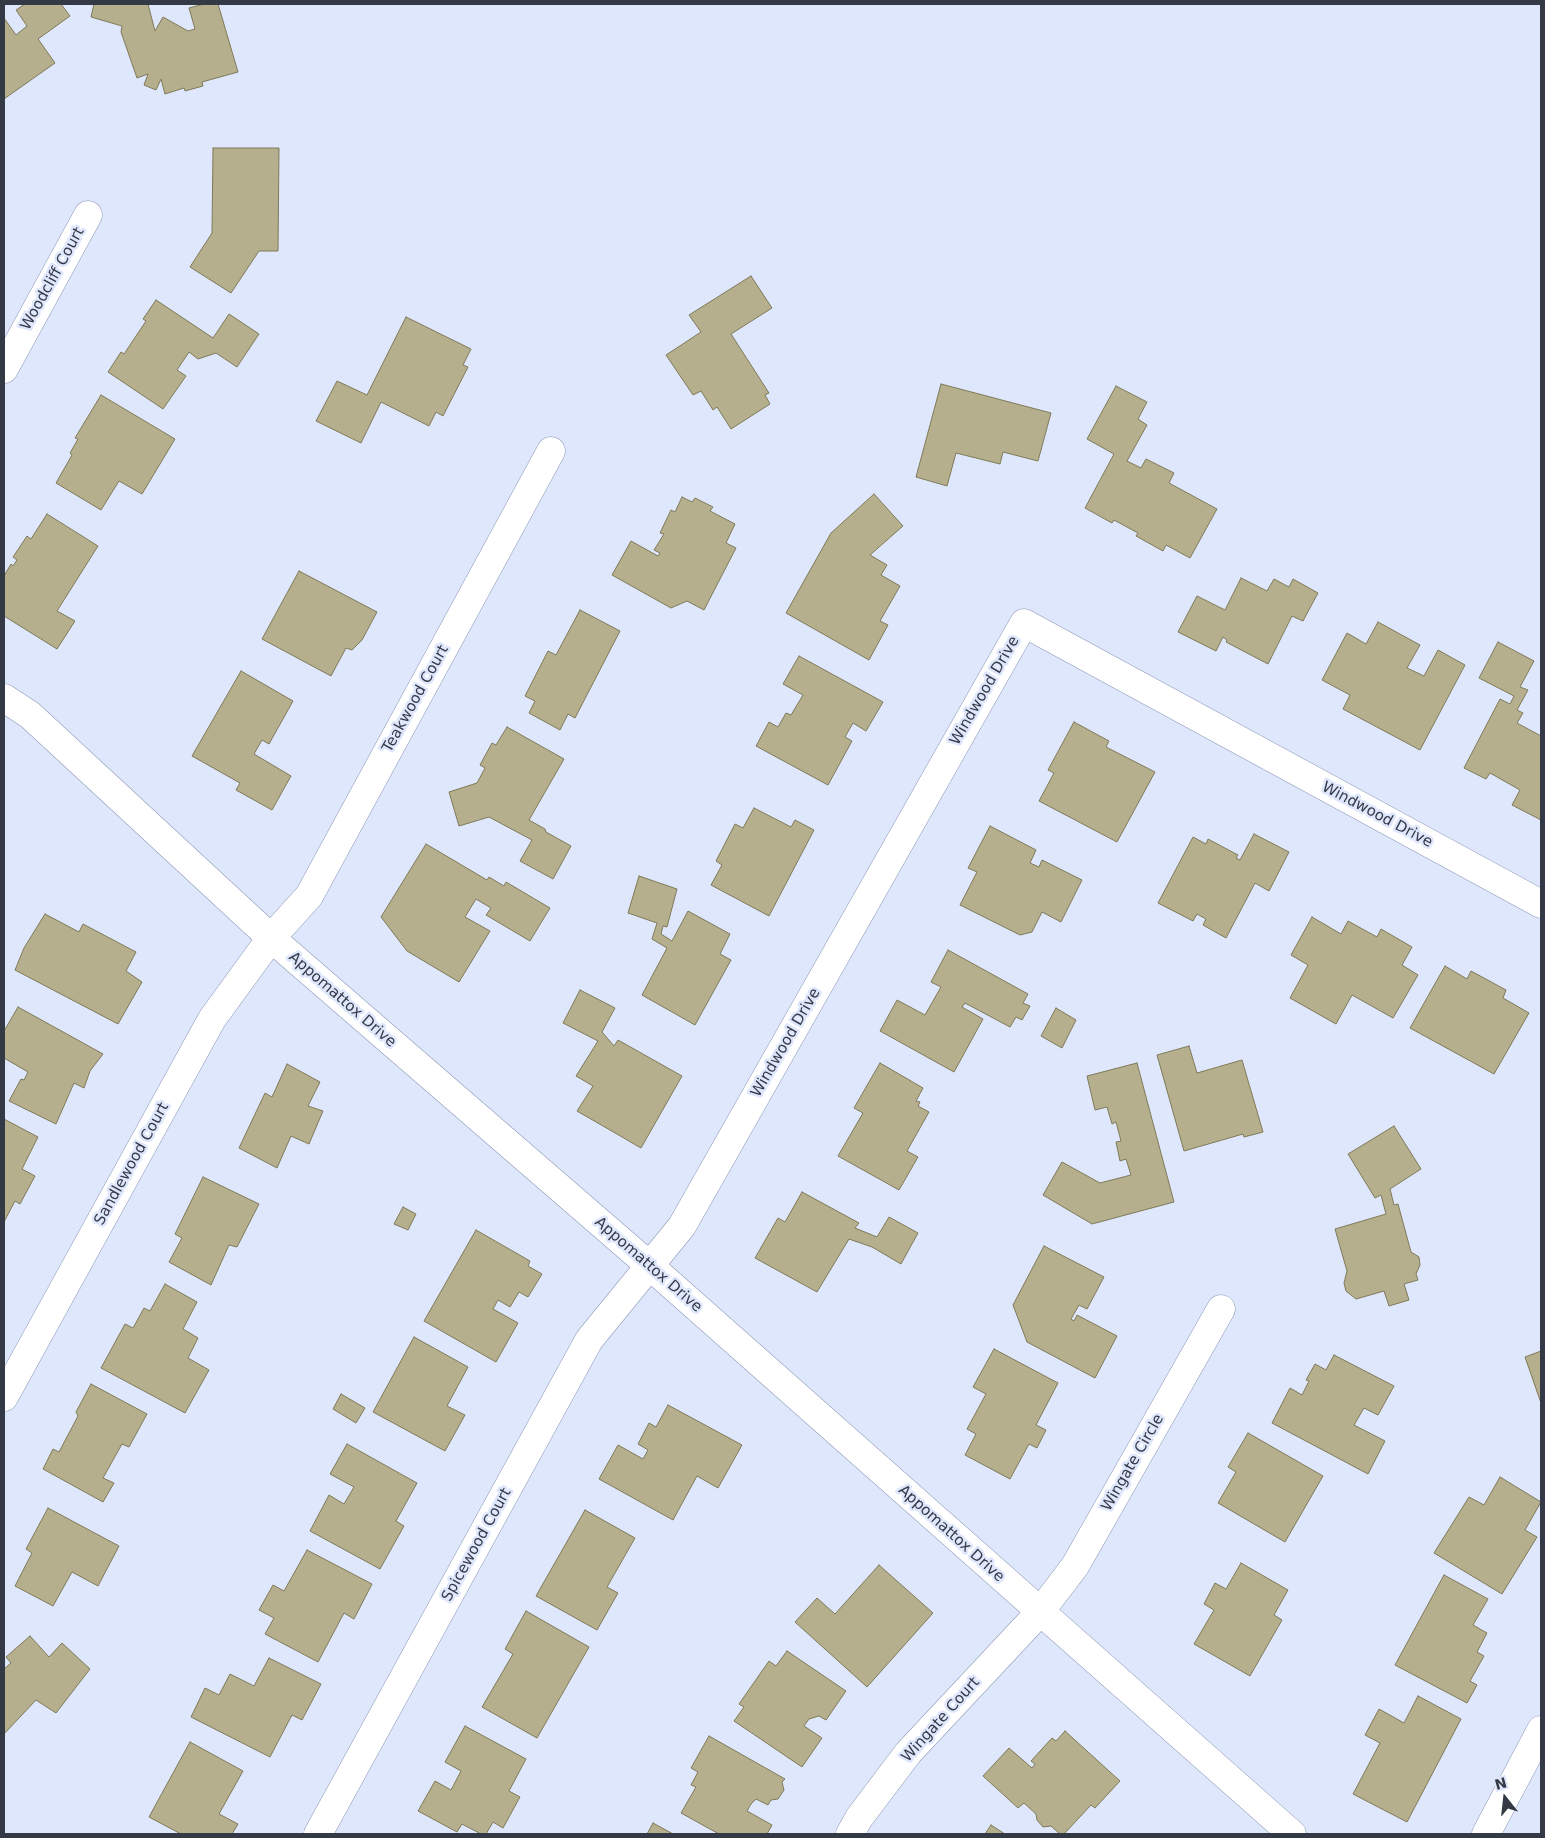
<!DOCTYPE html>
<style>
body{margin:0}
#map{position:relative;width:1545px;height:1838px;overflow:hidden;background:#dfe7fc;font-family:"DejaVu Sans",sans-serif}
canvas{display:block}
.frame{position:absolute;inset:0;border:5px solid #343946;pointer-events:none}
.north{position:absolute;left:1480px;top:1773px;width:50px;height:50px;-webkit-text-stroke:4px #dfe7fc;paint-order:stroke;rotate:344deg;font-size:14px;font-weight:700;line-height:20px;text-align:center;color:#343946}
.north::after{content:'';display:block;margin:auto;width:18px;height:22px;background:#343946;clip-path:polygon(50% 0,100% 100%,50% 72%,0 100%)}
</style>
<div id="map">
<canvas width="1545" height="1838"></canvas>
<div class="frame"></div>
<div class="north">N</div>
</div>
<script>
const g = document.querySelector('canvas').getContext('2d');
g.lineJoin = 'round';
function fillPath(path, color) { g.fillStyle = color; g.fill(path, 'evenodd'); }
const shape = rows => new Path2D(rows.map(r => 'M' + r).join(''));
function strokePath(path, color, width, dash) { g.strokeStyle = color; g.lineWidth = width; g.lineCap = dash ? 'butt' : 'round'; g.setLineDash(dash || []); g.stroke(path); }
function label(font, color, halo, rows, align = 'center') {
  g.font = font + ' "DejaVu Sans",sans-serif'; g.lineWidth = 5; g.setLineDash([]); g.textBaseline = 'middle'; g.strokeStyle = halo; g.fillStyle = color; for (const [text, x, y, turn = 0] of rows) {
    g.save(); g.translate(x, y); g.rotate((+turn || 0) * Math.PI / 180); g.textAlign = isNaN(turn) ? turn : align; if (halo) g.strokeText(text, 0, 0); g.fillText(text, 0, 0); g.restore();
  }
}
const building = shape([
 [25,4,61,4,70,16,38,39,55,63,4,99,4,18,16,35,27,26,16,10,25,4],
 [94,4,148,4,155,31,163,17,188,31,195,29,189,8,204,4,218,4,238,72,202,82,203,86,185,91,184,88,165,94,161,79,156,90,144,85,148,74,137,78,121,32,122,26,91,17,94,4],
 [213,148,279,148,278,251,259,251,231,293,190,267,212,233,213,148],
 [751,276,772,308,731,334,769,393,765,395,770,404,731,429,717,407,713,410,701,391,693,395,666,355,701,332,689,315,751,276],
 [156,300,213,338,229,314,259,334,237,367,216,353,198,359,189,352,177,370,186,376,163,409,108,372,121,352,124,354,146,321,143,319,156,300],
 [406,317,471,349,463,365,468,367,443,416,436,412,429,426,381,402,361,443,316,421,337,381,367,395,406,317],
 [941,384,1051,413,1038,461,1003,452,1000,464,956,453,947,486,916,477,941,384],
 [1116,386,1147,402,1138,419,1147,425,1127,461,1141,468,1146,459,1174,473,1169,483,1217,509,1190,558,1166,545,1163,551,1136,536,1138,533,1114,520,1112,523,1085,508,1114,454,1087,439,1116,386],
 [101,395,175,439,142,494,119,481,101,510,56,483,72,455,70,453,78,439,75,438,101,395],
 [874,494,903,526,870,555,887,565,881,575,900,586,880,621,888,625,869,660,786,613,831,533,874,494],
 [682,497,692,502,695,498,713,507,710,511,735,524,726,543,736,548,704,610,687,601,671,608,612,575,631,541,658,556,660,553,654,550,664,534,660,533,671,510,675,512,682,497],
 [47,514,98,546,57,611,75,621,57,649,4,616,4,576,11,564,13,566,17,560,13,557,27,536,31,539,47,514],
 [299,571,377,612,362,640,352,650,346,648,331,676,262,639,299,571],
 [1241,578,1267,591,1274,579,1289,587,1293,579,1318,593,1303,621,1292,616,1268,664,1226,642,1227,640,1223,637,1216,651,1178,632,1197,596,1225,610,1241,578],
 [580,610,620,631,575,718,568,714,560,730,529,713,535,701,525,696,548,651,556,655,580,610],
 [1378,622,1420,645,1407,668,1424,676,1438,650,1465,665,1420,750,1343,709,1350,695,1322,680,1347,633,1366,644,1378,622],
 [1498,642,1534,661,1520,687,1528,690,1517,710,1523,713,1517,723,1541,736,1541,820,1512,805,1520,790,1490,773,1486,779,1464,768,1500,699,1510,704,1514,696,1479,678,1498,642],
 [799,656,883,702,866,731,853,723,845,737,852,741,828,785,756,746,769,722,778,727,786,713,791,715,803,695,783,684,799,656],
 [241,671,293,701,269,744,262,740,254,754,291,776,272,810,236,790,240,783,192,756,241,671],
 [1074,722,1109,741,1106,747,1155,772,1117,842,1039,801,1054,773,1048,770,1074,722],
 [507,727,564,759,529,820,545,829,546,832,571,846,553,879,520,861,532,840,489,817,459,826,449,792,477,783,485,768,480,765,492,743,496,745,507,727],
 [754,808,791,827,795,820,814,830,769,916,711,885,722,865,716,861,735,824,743,828,754,808],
 [990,826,1036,850,1030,863,1039,867,1042,860,1082,880,1061,922,1042,912,1032,932,1020,935,960,905,977,872,968,868,990,826],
 [1254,834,1289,852,1269,891,1255,883,1226,938,1203,925,1206,919,1197,914,1193,921,1158,903,1193,837,1206,844,1208,839,1238,855,1236,858,1240,860,1254,834],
 [426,844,487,880,489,877,504,886,506,882,550,908,530,941,486,915,491,908,476,899,465,917,490,931,459,982,407,951,381,917,426,844],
 [639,876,677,889,667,927,663,926,661,934,672,941,688,911,730,934,720,954,731,960,695,1025,642,995,667,948,652,939,657,923,628,913,639,876],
 [45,914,79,932,83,924,136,952,126,971,142,982,118,1024,15,970,24,948,45,914],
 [1312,917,1341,934,1348,921,1377,937,1381,929,1412,947,1402,965,1418,975,1393,1018,1352,995,1336,1024,1290,998,1308,965,1291,955,1312,917],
 [948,950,1028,994,1023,1003,1030,1006,1022,1020,1016,1017,1010,1027,965,1003,962,1007,983,1019,954,1072,880,1031,897,1000,925,1015,941,987,931,982,948,950],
 [1445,966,1467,979,1471,971,1506,990,1503,998,1529,1013,1494,1074,1410,1028,1445,966],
 [580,990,615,1008,602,1032,614,1046,618,1040,682,1076,641,1148,577,1111,593,1086,576,1076,598,1041,563,1023,580,990],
 [18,1007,103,1054,90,1071,84,1088,74,1083,56,1124,9,1101,21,1079,24,1080,28,1072,4,1058,4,1031,18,1007],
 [1056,1008,1076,1020,1062,1048,1041,1036,1056,1008],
 [1189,1046,1197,1073,1242,1060,1263,1132,1244,1137,1243,1134,1184,1151,1157,1055,1189,1046],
 [880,1063,923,1088,916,1101,920,1102,918,1106,929,1112,907,1151,918,1157,899,1190,838,1156,863,1113,854,1108,880,1063],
 [1137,1063,1174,1202,1092,1224,1043,1195,1062,1162,1100,1183,1131,1175,1126,1159,1120,1161,1116,1142,1121,1141,1116,1122,1112,1124,1107,1107,1095,1110,1087,1076,1137,1063],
 [287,1064,320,1082,308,1106,323,1111,309,1144,291,1136,277,1168,239,1148,265,1093,272,1097,287,1064],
 [4,1119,38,1137,22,1169,35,1176,20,1204,15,1201,4,1222,4,1119],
 [1394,1126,1421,1169,1390,1189,1394,1205,1398,1204,1411,1252,1419,1257,1420,1265,1416,1274,1418,1280,1404,1284,1409,1300,1389,1306,1384,1291,1356,1299,1346,1291,1344,1283,1347,1271,1335,1229,1386,1214,1381,1195,1375,1198,1348,1154,1394,1126],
 [203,1177,259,1204,237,1247,229,1245,211,1285,169,1262,182,1238,175,1234,203,1177],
 [802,1192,859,1223,855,1228,877,1237,889,1217,918,1233,901,1264,872,1247,849,1239,817,1292,755,1258,778,1218,785,1222,802,1192],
 [403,1207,416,1214,408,1230,394,1224,403,1207],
 [476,1230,530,1261,528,1266,542,1274,528,1297,519,1292,510,1307,498,1300,493,1309,518,1323,496,1362,424,1321,476,1230],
 [1044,1246,1104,1277,1087,1309,1079,1305,1071,1319,1074,1321,1077,1315,1117,1336,1095,1378,1027,1342,1013,1305,1044,1246],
 [165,1284,197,1302,183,1329,198,1338,188,1358,209,1370,185,1413,101,1368,125,1324,133,1328,144,1308,150,1311,165,1284],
 [414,1337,468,1367,447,1406,465,1415,445,1451,373,1412,414,1337],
 [994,1349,1058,1383,1036,1425,1046,1430,1037,1448,1029,1444,1010,1479,965,1455,976,1434,967,1429,986,1394,973,1387,994,1349],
 [1541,1351,1541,1403,1525,1357,1541,1351],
 [1334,1355,1394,1386,1378,1415,1364,1408,1354,1425,1385,1441,1368,1474,1272,1423,1290,1388,1302,1395,1309,1381,1306,1380,1315,1364,1326,1370,1334,1355],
 [91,1384,147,1414,129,1447,122,1444,103,1478,114,1483,103,1502,43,1469,53,1449,59,1452,78,1416,76,1412,91,1384],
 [341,1394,365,1408,356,1423,333,1409,341,1394],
 [668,1405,742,1445,718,1488,697,1476,673,1520,599,1479,618,1445,643,1459,648,1450,638,1444,649,1423,656,1427,668,1405],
 [1248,1433,1323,1476,1285,1542,1218,1503,1236,1472,1228,1467,1248,1433],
 [347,1444,417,1483,396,1521,404,1526,380,1569,310,1531,329,1495,344,1504,354,1487,330,1474,347,1444],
 [1500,1477,1541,1502,1525,1530,1537,1537,1502,1594,1434,1553,1469,1497,1484,1505,1500,1477],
 [48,1508,119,1546,98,1586,72,1572,53,1606,15,1586,32,1553,26,1549,48,1508],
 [585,1510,635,1538,607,1587,618,1593,597,1630,536,1596,585,1510],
 [307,1550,372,1584,354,1619,344,1613,318,1662,265,1634,274,1618,259,1610,273,1585,284,1591,307,1550],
 [1241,1563,1288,1590,1274,1615,1282,1620,1250,1676,1194,1644,1214,1610,1204,1604,1215,1583,1226,1589,1241,1563],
 [879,1565,933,1613,867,1687,795,1622,817,1598,835,1614,879,1565],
 [1444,1575,1488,1599,1473,1625,1487,1633,1477,1652,1484,1656,1470,1681,1477,1685,1467,1703,1395,1665,1444,1575],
 [526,1611,589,1647,537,1738,482,1707,513,1654,505,1649,526,1611],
 [30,1636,49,1657,62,1643,90,1669,56,1713,36,1700,4,1734,4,1669,11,1663,6,1657,30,1636],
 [787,1651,846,1691,826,1720,819,1716,809,1719,804,1726,822,1738,802,1767,734,1721,744,1707,739,1704,769,1661,776,1666,787,1651],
 [269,1658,321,1684,302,1720,292,1715,270,1757,191,1717,205,1688,219,1695,230,1674,254,1686,269,1658],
 [1418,1696,1461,1719,1407,1822,1353,1794,1380,1743,1365,1735,1379,1709,1404,1723,1418,1696],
 [465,1726,526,1759,509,1791,520,1797,503,1828,493,1822,486,1834,481,1834,462,1824,457,1832,418,1811,435,1781,451,1790,461,1771,445,1762,465,1726],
 [1065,1731,1120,1781,1095,1808,1091,1805,1064,1834,1060,1834,1051,1826,1043,1827,1037,1820,1036,1814,1024,1803,1018,1808,983,1776,1009,1748,1032,1768,1035,1764,1031,1761,1052,1738,1056,1741,1065,1731],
 [709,1736,785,1779,782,1782,784,1790,778,1799,771,1800,768,1805,756,1799,751,1804,747,1811,772,1825,767,1834,719,1834,681,1813,696,1787,691,1785,698,1772,691,1768,709,1736],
 [190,1742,243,1771,219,1814,238,1824,232,1834,181,1834,149,1817,190,1742],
 [653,1823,673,1834,647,1834,653,1823],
 [991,1825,1005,1834,985,1834,991,1825]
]);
const street = shape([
 [4,369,88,215],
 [4,698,30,715,271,938,650,1266,1292,1834],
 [4,1397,212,1019,271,938,309,896,551,451],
 [318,1834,589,1340,682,1226,1024,623,1541,904],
 [850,1834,859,1818,908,1753,1040,1612,1075,1566,1221,1309],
 [1486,1834,1541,1730]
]);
const streetNames = [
 ["Woodcliff Court",53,279,-61],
 ["Windwood Drive",985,691,-60],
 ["Teakwood Court",416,699,-61],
 ["Windwood Drive",1377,815,28],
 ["Appomattox Drive",342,1000,41],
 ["Windwood Drive",786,1043,-60],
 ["Sandlewood Court",132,1164,-61],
 ["Appomattox Drive",648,1265,41],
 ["Wingate Circle",1133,1463,-60],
 ["Appomattox Drive",951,1534,42],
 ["Spicewood Court",477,1545,-61],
 ["Wingate Court",941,1720,-48]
];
fillPath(building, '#b5af8d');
strokePath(building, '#7e7958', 1);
strokePath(street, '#8c98b7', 29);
strokePath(street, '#fff', 28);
label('15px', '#343946', '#dfe7fc', streetNames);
</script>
